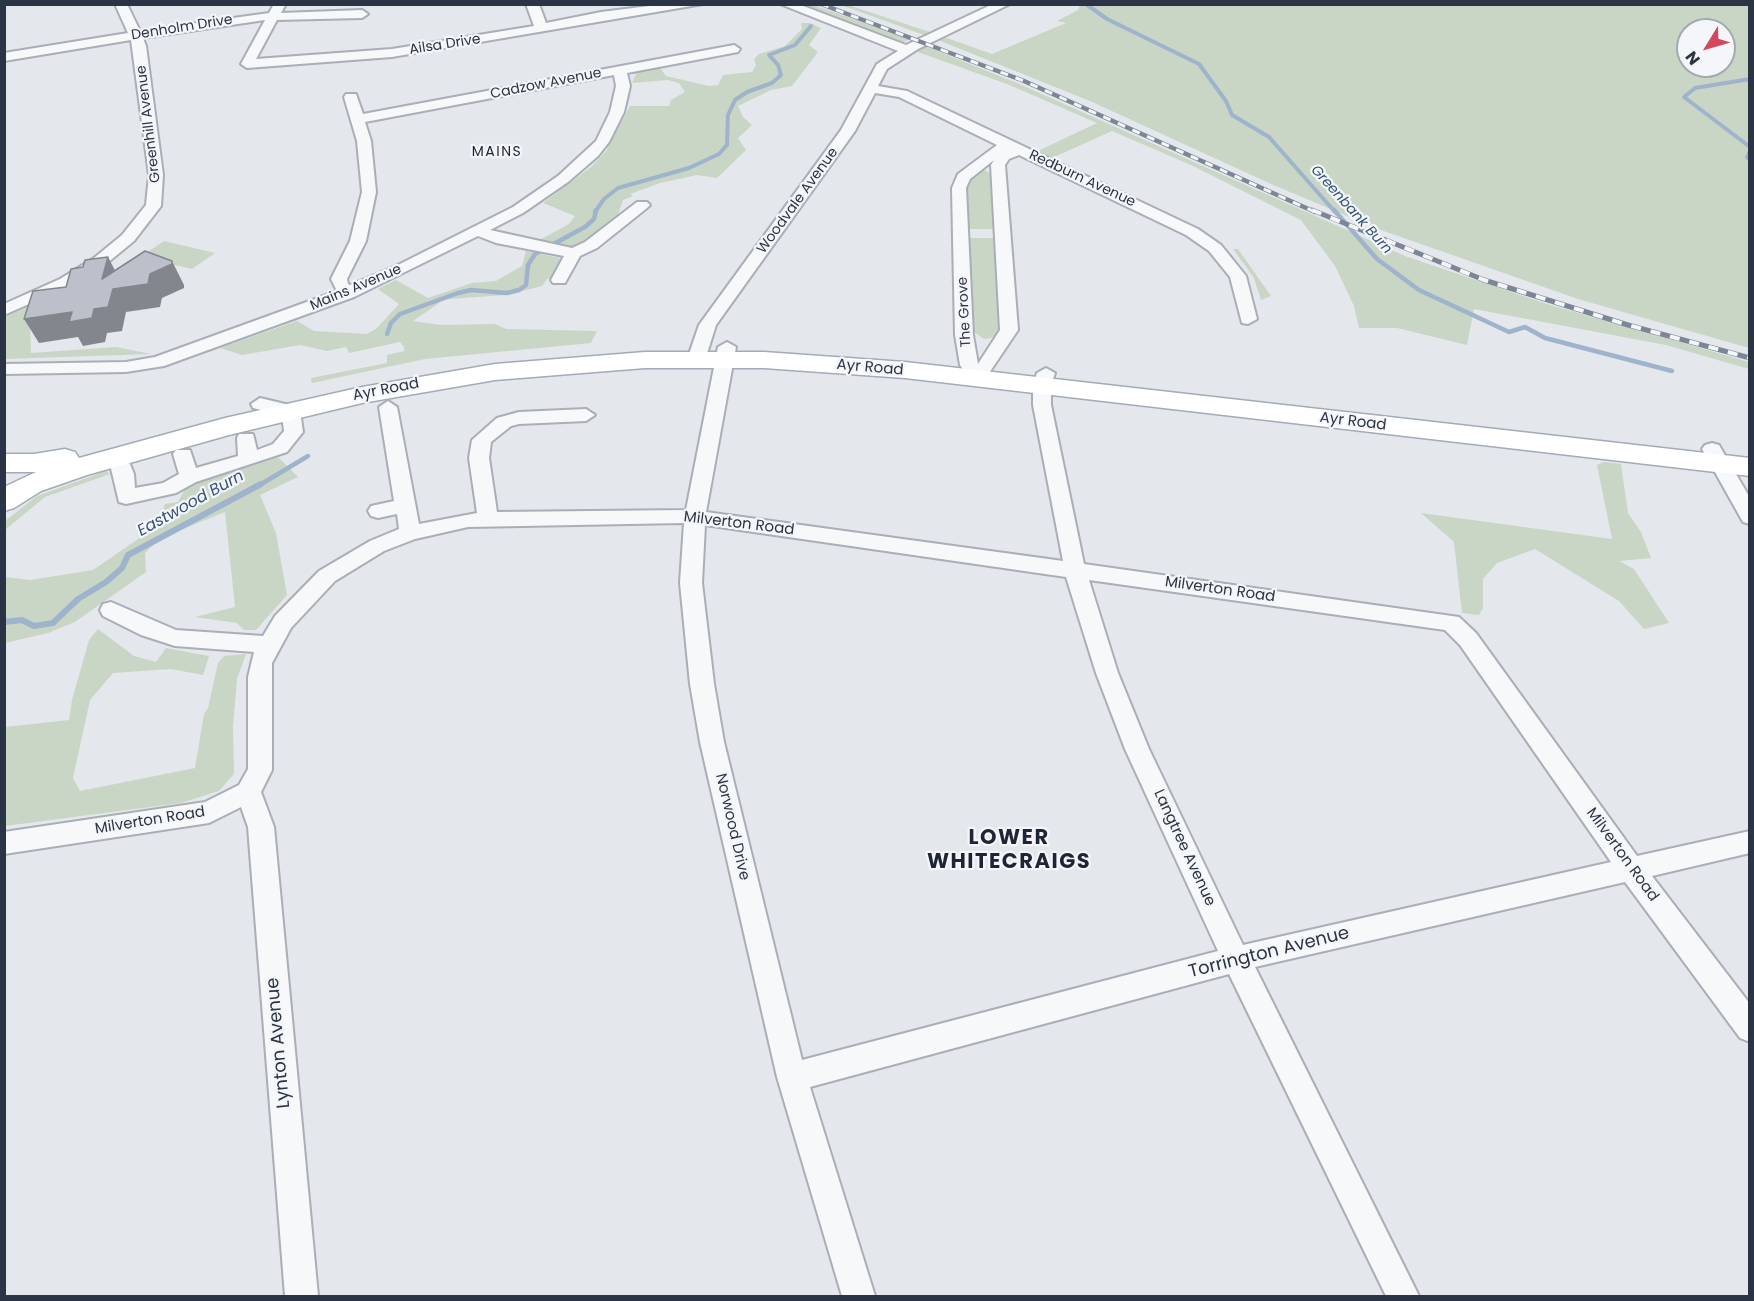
<!DOCTYPE html>
<style>
body{margin:0}
#map{position:relative;width:1754px;height:1301px;overflow:hidden;background:#e4e7ec;font-family:Poppins,sans-serif}
canvas{display:block}
.frame{position:absolute;inset:0;border:6px solid #2b3445;pointer-events:none}
.north{position:absolute;left:1676px;top:18px;width:60px;height:60px;box-sizing:border-box;background:#f4f6f9;border:2px solid #a4a8b1;border-radius:50%;rotate:233deg;font-size:16px;font-weight:700;line-height:24px;text-align:center;color:#2b3445}
.north::after{content:'';display:block;margin:auto;width:21px;height:27px;background:#d1495b;clip-path:polygon(50% 0,100% 100%,50% 72%,0 100%)}
</style>
<div id="map">
<canvas width="1754" height="1301"></canvas>
<div class="frame"></div>
<div class="north">N</div>
</div>
<script>
const g = document.querySelector('canvas').getContext('2d');
g.lineJoin = 'round';
function fillPath(path, color) { g.fillStyle = color; g.fill(path, 'evenodd'); }
const shape = rows => new Path2D(rows.map(r => 'M' + r).join(''));
function strokePath(path, color, width, dash) { g.strokeStyle = color; g.lineWidth = width; g.lineCap = dash ? 'butt' : 'round'; g.setLineDash(dash || []); g.stroke(path); }
function label(font, color, halo, rows, align = 'center') {
  g.font = font + ' Poppins,sans-serif'; g.lineWidth = 4.5; g.setLineDash([]); g.textBaseline = 'middle'; g.strokeStyle = halo; g.fillStyle = color; for (const [text, x, y, turn = 0] of rows) {
    g.save(); g.translate(x, y); g.rotate((+turn || 0) * Math.PI / 180); g.textAlign = isNaN(turn) ? turn : align; if (halo) g.strokeText(text, 0, 0); g.fillText(text, 0, 0); g.restore();
  }
}
const green = shape([
 [789,5,813,5,911,39,898,44],
 [841,5,848,5,930,32,924,35],
 [1080,5,1749,5,1749,348,1578,299,1378,229,1271,184,1090,101,938,40,944,37,992,54,1066,23,1057,21,1078,10],
 [1688,30,1724,30,1724,66,1688,66],
 [801,23,810,23,821,28,809,45,818,52,792,86,771,90,738,106,743,117,752,125,738,138,746,150,717,178,697,175,660,183,630,194,633,196,623,200,618,215,575,250,536,242,569,224,575,216,543,203,591,167,606,151,630,106,669,106,671,100,685,92,679,83,668,80,632,83,637,72,660,68,666,76,709,86,718,85,723,75,752,72,756,65,754,59,759,54,785,46,802,29],
 [925,46,1017,83,1405,256,1547,304,1749,362,1749,369,1666,345,1474,309,1467,345,1397,328,1359,328,1354,306,1335,266,1301,220,1191,165,1112,131,1052,158,1038,151,1097,123,1007,84,915,51],
 [984,170,991,174,996,229,969,229,967,183,977,171],
 [967,238,996,238,1001,336,984,339,970,329],
 [164,241,215,253,192,269,140,257],
 [1233,249,1238,249,1271,296,1261,300,1254,278],
 [526,251,560,258,557,273,546,280,542,286,506,295,450,299,442,301,413,321,441,325,495,324,506,329,597,331,591,343,425,359,312,383,311,378,387,363,387,355,404,351,404,347,400,342,349,353,346,347,327,351,300,345,242,355,220,348,297,321,314,331,367,334,376,329,399,304,378,289,396,280,428,298,472,283,496,281,522,266],
 [49,297,30,322,31,353,116,347,151,354,5,359,4,317],
 [278,457,298,477,260,495,276,533,287,595,256,630,244,630,237,623,195,617,235,607,225,512,159,539,145,553,146,572,75,622,48,633,5,643,5,577,30,580,93,570,157,526,165,504,178,502,186,487],
 [1604,462,1621,464,1628,513,1641,532,1651,558,1619,561,1634,569,1669,623,1644,629,1619,601,1535,549,1497,563,1483,579,1483,608,1479,615,1462,613,1454,542,1421,513,1612,539,1597,465],
 [106,471,110,474,45,497,5,530,5,521,37,496],
 [98,629,134,656,156,662,166,648,209,656,203,675,171,669,113,673,90,700,73,778,80,791,195,768,204,714,208,708,218,663,224,656,246,654,237,679,233,726,234,774,219,791,181,803,5,826,5,727,69,720,72,700,89,640]
]);
const streamFar2 = shape([
 [1086,4,1107,19,1199,64,1226,101,1232,115,1269,137,1335,212],
 [1750,79,1695,88,1684,97,1750,147],
 [1750,152,1747,157,1750,160],
 [595,212,604,199,618,188,689,168,719,154,727,145,728,115,735,100,747,92,772,83,781,75,778,65,769,55,795,45,811,26]
]);
const streamFar1 = shape([
 [1334,210,1377,259,1419,290,1509,332,1525,327,1545,338,1672,371],
 [387,334,391,323,400,314,458,293,471,290,507,293,519,290,526,285,528,265,535,254,585,227,594,219,596,210],
 [258,486,308,456]
]);
const stream = shape([
 [4,622,22,620,34,626,53,623,78,599,106,582,122,568,128,555,261,484]
]);
const minor = shape([
 [115,4,127,4,140,31,269,13,274,4,286,4,281,13,362,10,368,14,362,18,277,20,256,59,392,49,534,26,526,4,539,4,546,23,601,12,665,4,703,4,392,57,247,68,241,64,265,20,143,38,146,46,163,175,161,206,134,241,106,264,72,285,4,315,4,304,60,279,94,258,122,235,146,205,149,175,131,40,4,61,4,53,128,33,115,4],
 [780,4,798,4,906,45,993,4,1010,4,918,49,887,69,878,86,907,91,1198,229,1221,245,1246,276,1257,319,1248,324,1242,323,1230,277,1209,251,1186,235,1019,155,1009,159,1005,165,1018,330,983,382,971,382,960,365,955,335,952,188,958,174,997,145,899,97,875,93,855,131,716,325,705,360,702,364,690,364,687,360,699,325,841,130,877,64,898,51,780,4],
 [994,160,991,165,1000,330,978,364,973,335,966,188,970,179,994,160],
 [734,45,740,49,738,52,627,73,630,86,624,112,609,142,598,156,568,182,523,213,490,230,572,248,585,242,637,202,647,202,650,205,647,208,597,248,580,256,565,283,553,283,551,280,564,256,496,243,478,236,354,297,164,366,126,372,4,374,4,364,126,362,155,357,337,291,331,279,350,241,362,192,357,141,344,97,346,94,356,94,363,114,734,45],
 [614,75,616,86,610,112,596,141,558,176,513,207,396,266,350,285,348,284,347,279,366,241,376,192,371,141,365,122,614,75],
 [727,342,736,347,706,512,1063,561,1033,405,1033,385,1037,373,1046,368,1055,373,1051,385,1051,405,1084,564,1459,617,1476,633,1637,856,1750,831,1750,853,1652,876,1750,1004,1750,1042,1740,1038,1625,882,1255,967,1419,1296,1386,1296,1229,974,810,1087,875,1296,842,1296,777,1077,700,742,690,684,680,583,684,523,468,527,415,539,384,551,335,581,291,628,272,663,272,770,261,792,274,827,318,1296,285,1296,248,827,241,807,209,823,4,854,4,832,205,802,239,785,248,769,248,677,254,652,175,646,141,635,103,616,100,610,103,604,111,602,176,630,263,636,275,616,319,571,370,541,399,529,397,514,378,518,371,516,368,511,371,506,394,501,379,407,388,401,397,407,419,524,477,513,469,458,472,440,497,418,519,412,586,409,595,415,586,421,519,424,511,426,491,442,489,458,497,512,686,510,718,347,727,342],
 [705,525,1066,577,1096,673,1125,749,1218,951,802,1060,724,742,714,684,702,583,705,525],
 [1089,580,1445,630,1460,645,1611,862,1243,945,1149,749,1118,673,1089,580],
 [260,398,298,407,300,411,303,432,287,452,196,482,176,493,126,504,119,502,108,456,111,452,125,452,134,474,135,488,163,483,179,474,173,454,176,450,190,450,196,468,238,456,237,438,239,434,253,434,257,450,273,444,284,431,282,415,253,408,251,404,260,398],
 [1712,443,1719,445,1750,498,1750,524,1743,522,1702,449,1705,445,1712,443]
]);
const primary = shape([
 [645,352,764,352,905,362,1750,458,1750,476,905,378,764,368,645,368,495,380,362,403,229,435,87,475,41,491,14,508,4,511,4,487,36,472,4,472,4,454,34,454,65,449,75,452,79,458,225,418,362,387,495,364,645,352]
]);
const railFar1 = shape([
 [821,4,1024,81,1315,212]
]);
const rail = shape([
 [1312,210,1484,280,1628,325,1750,358]
]);
const shadedWall = shape([
 [108,257,120,280,150,274,172,261,184,285,184,288,162,298,160,307,126,312,122,331,107,333,105,342,83,346,78,337,39,343,24,319,102,279]
]);
const building = shape([
 [145,251,172,261,172,264,150,274,148,284,113,289,108,307,94,309,92,318,69,322,72,312,24,319,33,291,66,287,71,269,83,267,85,260,108,257,102,279,145,251]
]);
const farStreetnames = [
 ["Denholm Drive",182,28,-9],
 ["Ailsa Drive",445,45,-9],
 ["Cadzow Avenue",546,84,-11],
 ["Greenhill Avenue",149,124,-97],
 ["Redburn Avenue",1082,179,25],
 ["Woodvale Avenue",798,201,-54],
 ["Mains Avenue",356,288,-23],
 ["The Grove",965,312,-93]
];
const farNeighbourhoodnames = [
 ["MAINS",497,152]
];
const farWaternames = [
 ["Greenbank Burn",1351,210,48]
];
const streetNames = [
 ["Ayr Road",870,368,5],
 ["Ayr Road",386,390,-11],
 ["Ayr Road",1353,422,7],
 ["Milverton Road",739,524,7],
 ["Milverton Road",1220,590,8],
 ["Milverton Road",150,821,-9],
 ["Norwood Drive",732,827,77],
 ["Langtree Avenue",1184,848,65],
 ["Milverton Road",1622,855,54]
];
const waterNames = [
 ["Eastwood Burn",191,504,-29]
];
const nearStreetnames = [
 ["Torrington Avenue",1269,953,-14],
 ["Lynton Avenue",279,1043,-95]
];
const districtNames = [
 ["LOWER",1009,839],
 ["WHITECRAIGS",1009,863]
];
fillPath(green, '#c9d6c5');
strokePath(streamFar2, '#9fb4cc', 4);
strokePath(streamFar1, '#9fb4cc', 4.5);
strokePath(stream, '#9fb4cc', 6);
strokePath(minor, '#a9aeb7', 4);
strokePath(primary, '#a3abb8', 3);
fillPath(minor, '#f7f8fa');
fillPath(primary, '#fff');
strokePath(railFar1, '#7d8696', 4.5);
strokePath(rail, '#7d8696', 5);
strokePath(railFar1, '#f4f6f9', 3, [8]);
strokePath(rail, '#f4f6f9', 4, [10]);
fillPath(shadedWall, '#83868d');
fillPath(building, '#bbc0ca');
strokePath(building, '#83868d', 1.5);
label('14px', '#2b3445', '#f4f6f9', farStreetnames);
g.letterSpacing = '1.5px';
label('14px', '#1d2536', '#f4f6f9', farNeighbourhoodnames);
g.letterSpacing = '0px';
label('italic 14px', '#34527a', '#f4f6f9', farWaternames);
label('15px', '#2b3445', '#f4f6f9', streetNames);
label('italic 16px', '#34527a', '#f4f6f9', waterNames);
label('18px', '#2b3445', '#f4f6f9', nearStreetnames);
g.letterSpacing = '1.5px';
label('bold 21px', '#1d2536', '#f4f6f9', districtNames);
g.letterSpacing = '0px';
</script>
